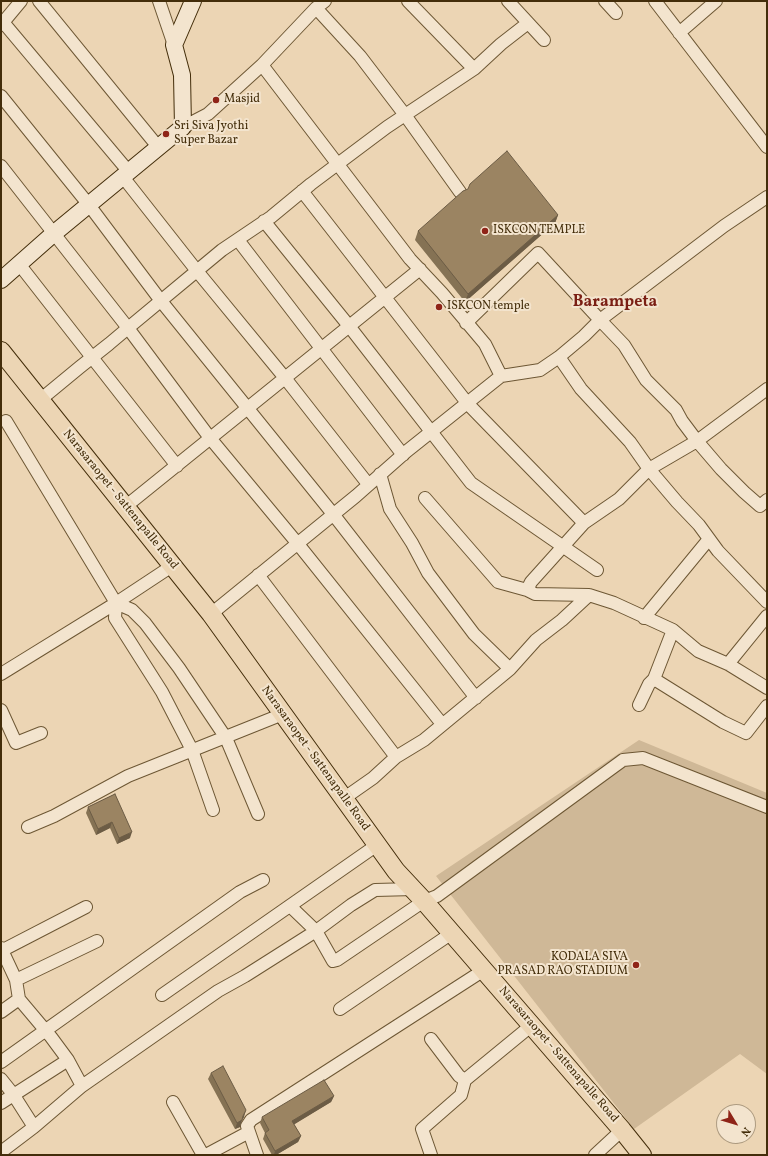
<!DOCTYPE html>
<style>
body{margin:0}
#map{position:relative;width:768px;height:1156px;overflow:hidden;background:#ecd5b4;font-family:Vollkorn,serif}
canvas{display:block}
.frame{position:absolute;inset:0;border:2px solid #432d0a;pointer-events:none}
.north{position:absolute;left:716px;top:1104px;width:40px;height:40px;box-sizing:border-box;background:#f3e4ce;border:1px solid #ad9b80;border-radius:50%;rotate:128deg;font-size:11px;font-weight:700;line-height:16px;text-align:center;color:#432d0a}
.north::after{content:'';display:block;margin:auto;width:14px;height:18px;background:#8f2418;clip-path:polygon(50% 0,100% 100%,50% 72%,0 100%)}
</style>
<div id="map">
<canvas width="768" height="1156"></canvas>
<div class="frame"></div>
<div class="north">N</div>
</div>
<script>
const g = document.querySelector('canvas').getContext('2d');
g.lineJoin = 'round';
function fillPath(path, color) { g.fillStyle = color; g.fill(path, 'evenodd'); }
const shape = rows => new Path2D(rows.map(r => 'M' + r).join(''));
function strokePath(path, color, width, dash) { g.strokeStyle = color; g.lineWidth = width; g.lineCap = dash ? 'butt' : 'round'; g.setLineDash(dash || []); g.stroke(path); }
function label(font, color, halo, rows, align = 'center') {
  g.font = font + ' Vollkorn,serif'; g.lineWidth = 4; g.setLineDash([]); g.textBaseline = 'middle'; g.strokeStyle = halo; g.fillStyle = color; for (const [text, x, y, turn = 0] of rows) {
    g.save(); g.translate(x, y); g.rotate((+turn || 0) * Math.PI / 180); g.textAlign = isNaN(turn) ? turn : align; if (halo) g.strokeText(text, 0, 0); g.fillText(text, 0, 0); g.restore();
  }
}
const green = shape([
 [639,740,767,793,767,1074,740,1054,634,1129,436,876]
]);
const street = shape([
 [39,1,159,148],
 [159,1,174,45],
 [408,1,474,69],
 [508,1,544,40],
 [605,1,616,13],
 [655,1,767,147],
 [316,8,360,56,405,115,460,192],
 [3,22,129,172],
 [1,25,21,1],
 [679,33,716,1],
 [262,65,316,8,325,1],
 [1,96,89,205,161,301,333,514,476,698],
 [183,127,208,114,262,65,410,259,442,293,485,344,501,376,540,370,559,357,581,389,630,442,649,469,677,502,699,525,718,551,767,602],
 [1,166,128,328,210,438,298,544,442,724],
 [123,177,197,271,285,378,368,484],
 [302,191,468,404,584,523],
 [264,221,349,326,471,483,597,570],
 [238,240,403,455],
 [19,264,177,466],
 [466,323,538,253,600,320,724,226,767,197],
 [559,357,584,336,600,320,624,345,646,380,676,410,682,421,697,441,721,469,744,492,760,506,767,500],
 [40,400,80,367,109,344,128,328,222,250,271,217,311,184,387,127,474,69,501,44,528,23],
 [6,421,116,603,132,610,145,623,179,668,226,738,258,814],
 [380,474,390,509,412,543,428,573,474,634,510,669,536,640,562,620,589,595,614,603,673,630,698,651,728,664,767,688],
 [425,498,498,582,527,590,535,594,589,595],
 [125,507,420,269],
 [258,575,396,757],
 [527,590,531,582,584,523,619,499,649,469,697,441,767,389],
 [116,603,115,618,162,692,192,750,213,810],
 [211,614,356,496,407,451,501,376],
 [644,618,709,539],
 [728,664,767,616],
 [1,674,116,603,172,566],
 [654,679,723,722,746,733,767,706],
 [639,705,649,684,654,679,673,630],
 [1,710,16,743,41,733],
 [343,799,373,778,396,757,424,740,510,669],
 [28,827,54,816,128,776,283,714],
 [290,906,316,931,333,961,337,960,424,901,437,896,623,760,643,758,767,807],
 [1,948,16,980,19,999],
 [1,951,86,907],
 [16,980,97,941],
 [162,995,377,845],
 [340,1009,452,933],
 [1,1012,19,999,51,1037,68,1060,82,1086,218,991,245,976,316,931,351,905,375,890,414,889],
 [431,1039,459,1076,465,1080],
 [1,1062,240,892,263,880],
 [1,1079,13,1094,34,1127,1,1152],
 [173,1102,203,1155],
 [1,1103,68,1060],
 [34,1127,82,1086],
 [206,1155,249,1132],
 [257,1155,247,1126,251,1120,484,970],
 [431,1155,422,1129,461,1095,465,1080,532,1025],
 [595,1155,622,1130]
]);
const secondary = shape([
 [1,280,52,235,183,127,182,75,174,45,193,1]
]);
const primary = shape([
 [1,351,211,614,396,871,424,901,622,1130,642,1155]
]);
const wall = shape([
 [558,215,555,223,465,302,415,240,418,231],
 [115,794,130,838,117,844,110,828,96,835,86,813,88,807],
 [211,1073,244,1117,242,1120,240,1127,235,1129,208,1079],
 [334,1096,331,1102,294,1124,301,1136,298,1142,276,1155,272,1155,263,1139,265,1133,260,1123,262,1117]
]);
const shadedWall = shape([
 [558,215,555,223,465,302,468,294],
 [112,822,110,828,96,835,98,829],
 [132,832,130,838,117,844,119,838],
 [334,1096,331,1102,290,1127,292,1121],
 [246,1110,244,1117,242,1120,240,1127,235,1129,237,1123],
 [301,1136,298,1142,276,1155,274,1155,275,1151]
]);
const building = shape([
 [507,151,558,215,468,294,418,231,463,191,468,189,470,184,507,151],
 [115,794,132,832,119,838,112,822,98,829,88,807,115,794],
 [223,1066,246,1110,243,1116,242,1120,237,1123,211,1073,223,1066],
 [324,1080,334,1096,292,1121,301,1136,275,1151,265,1133,269,1130,262,1117,324,1080]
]);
const markers = [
 [216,100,4,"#8f2418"],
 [166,134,4,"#8f2418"],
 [485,231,4,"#8f2418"],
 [439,307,4,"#8f2418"],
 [636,965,4,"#8f2418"]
];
const poiNames = [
 ["Masjid",224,100],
 ["Sri Siva Jyothi",174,127],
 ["Super Bazar",174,141],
 ["ISKCON TEMPLE",493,231],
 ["ISKCON temple",447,307],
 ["KODALA SIVA",628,958,"right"],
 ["PRASAD RAO STADIUM",628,972,"right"]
];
const streetNames = [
 ["Narasaraopet - Sattenapalle Road",120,500,51],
 ["Narasaraopet - Sattenapalle Road",315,759,54],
 ["Narasaraopet - Sattenapalle Road",558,1055,49]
];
const districtNames = [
 ["Barampeta",615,303]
];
fillPath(green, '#cfb897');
strokePath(street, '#6d5734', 14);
strokePath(secondary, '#432d0a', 18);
strokePath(primary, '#432d0a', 20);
strokePath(street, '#f3e4ce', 12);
strokePath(secondary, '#f3e4ce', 16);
strokePath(primary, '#ecd5b4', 18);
fillPath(wall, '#857254');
fillPath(shadedWall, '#6c5c45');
fillPath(building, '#9b8462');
strokePath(building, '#6c5c45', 1);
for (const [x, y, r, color] of markers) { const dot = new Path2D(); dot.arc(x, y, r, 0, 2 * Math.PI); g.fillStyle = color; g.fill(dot); strokePath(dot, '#f3e4ce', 1.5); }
label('12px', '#432d0a', '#f3e4ce', poiNames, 'left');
label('12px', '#432d0a', '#f3e4ce', streetNames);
label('bold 16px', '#7a1f14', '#f3e4ce', districtNames);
</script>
